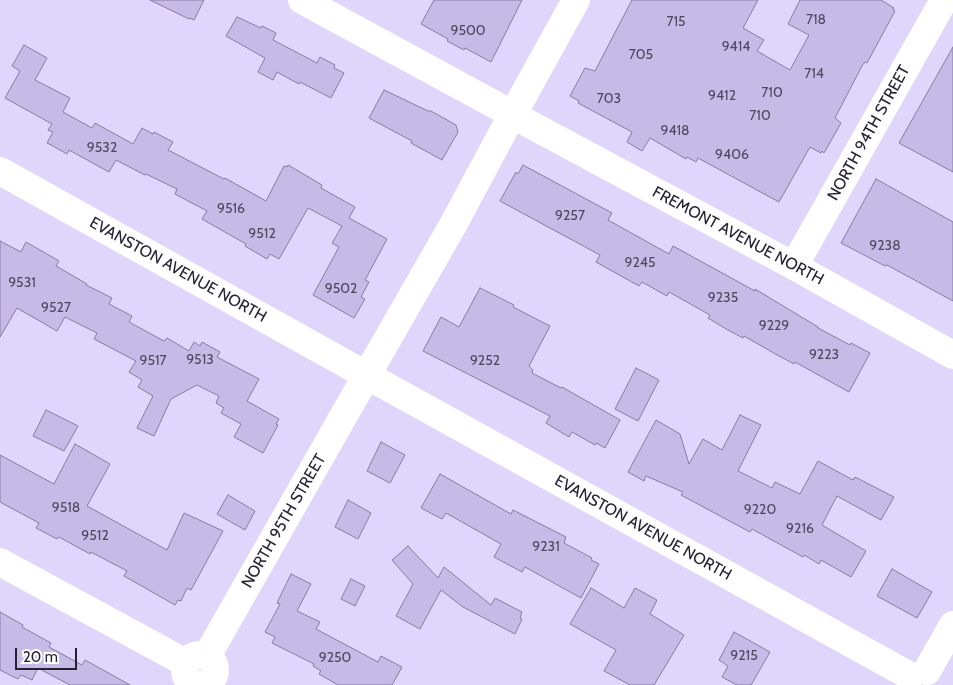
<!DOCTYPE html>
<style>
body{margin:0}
#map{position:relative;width:953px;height:685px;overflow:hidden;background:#e0d5fa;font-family:Cabin,sans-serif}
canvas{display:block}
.scale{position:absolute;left:15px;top:648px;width:62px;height:22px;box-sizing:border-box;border:2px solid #262132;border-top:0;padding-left:6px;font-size:15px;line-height:18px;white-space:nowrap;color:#262132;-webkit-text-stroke:4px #fdfdfd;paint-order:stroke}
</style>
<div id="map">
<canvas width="953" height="685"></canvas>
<div class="scale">20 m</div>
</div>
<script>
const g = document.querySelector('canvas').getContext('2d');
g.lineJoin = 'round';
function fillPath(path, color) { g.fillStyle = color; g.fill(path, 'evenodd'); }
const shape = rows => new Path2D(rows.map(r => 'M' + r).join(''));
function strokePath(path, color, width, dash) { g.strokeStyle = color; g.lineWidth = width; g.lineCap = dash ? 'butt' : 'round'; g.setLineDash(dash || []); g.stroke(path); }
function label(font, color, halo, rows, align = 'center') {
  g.font = font + ' Cabin,sans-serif'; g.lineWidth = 4.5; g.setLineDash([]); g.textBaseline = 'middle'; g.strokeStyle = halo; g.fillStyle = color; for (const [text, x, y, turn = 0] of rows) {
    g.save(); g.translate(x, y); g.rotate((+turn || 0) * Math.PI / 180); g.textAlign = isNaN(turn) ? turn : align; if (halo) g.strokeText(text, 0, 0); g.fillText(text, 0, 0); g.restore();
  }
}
const building = shape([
 [150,0,204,0,194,20,190,18,189,19,150,0],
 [434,0,522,0,491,62,465,48,464,50,447,41,448,39,421,24,434,0],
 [632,0,758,0,743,28,764,40,757,51,790,70,809,35,788,24,800,0,881,0,894,8,893,10,895,11,867,63,866,62,863,64,835,118,841,123,824,153,822,151,821,153,810,147,779,202,698,158,696,162,687,157,686,159,650,138,642,151,627,142,632,132,578,103,579,101,570,96,585,68,595,71,632,0],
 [237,17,261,28,262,26,276,33,273,40,317,63,320,57,335,65,334,68,344,73,331,98,300,82,299,84,277,72,273,80,258,72,265,58,226,36,237,17],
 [24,45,47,58,35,80,70,98,63,112,92,128,95,123,133,144,142,128,153,134,154,132,173,142,168,150,224,179,225,178,266,201,284,166,287,167,288,165,322,185,321,188,355,207,349,218,387,239,365,280,369,282,361,297,365,299,354,318,313,295,339,247,332,243,342,226,308,208,279,259,270,254,267,259,245,246,246,244,202,219,207,211,175,194,177,189,146,174,145,175,116,160,109,172,69,150,67,154,53,146,47,143,53,132,48,130,52,124,5,98,20,71,12,66,24,45],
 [953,47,953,172,899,143,953,47],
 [384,90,428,111,431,111,456,125,458,132,442,160,411,143,412,141,369,118,384,90],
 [523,165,612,213,608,220,669,254,673,246,755,291,755,289,818,327,818,328,850,345,851,343,870,353,849,392,795,362,794,364,779,356,744,336,743,338,726,329,708,318,710,315,669,292,667,296,642,282,639,286,596,262,600,255,500,201,516,172,518,174,523,165],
 [876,179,953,222,953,301,887,265,885,266,841,243,876,179],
 [0,241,21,252,26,242,59,261,56,266,87,284,86,285,112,298,109,304,132,316,129,322,164,341,167,338,189,351,194,342,200,346,202,342,220,352,217,357,259,379,247,401,279,419,276,424,278,425,263,453,234,437,241,424,221,413,224,408,216,403,219,396,197,385,171,399,154,436,137,428,153,396,138,387,142,380,129,372,136,361,94,339,97,333,65,317,57,331,17,308,0,337,0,241],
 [480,288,514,305,513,307,550,326,529,366,533,370,532,373,561,388,562,387,620,420,605,448,596,443,595,445,572,432,569,437,546,423,550,416,423,351,441,317,459,327,480,288],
 [636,368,659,380,638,421,615,409,636,368],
 [46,410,78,426,64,451,33,436,46,410],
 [740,415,761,425,738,471,772,488,775,482,800,494,818,461,853,480,855,477,894,497,881,520,837,496,822,525,866,551,851,577,821,560,819,564,804,555,803,557,752,529,750,532,681,495,683,492,646,476,644,481,628,472,656,420,680,434,689,464,703,439,722,450,740,415],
 [381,442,405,455,390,483,367,471,381,442],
 [75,444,110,464,87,506,167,550,184,513,223,531,191,590,187,588,181,601,178,600,175,605,124,576,127,571,91,552,90,554,59,537,57,539,36,528,39,523,0,502,0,455,54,484,75,444],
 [440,474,511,514,513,510,566,537,564,543,592,558,591,560,599,564,581,598,525,567,522,572,494,557,501,544,446,513,442,519,421,508,440,474],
 [228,495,255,511,245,530,217,514,228,495],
 [348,500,371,513,358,539,335,527,348,500],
 [408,546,438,578,444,567,491,605,495,598,522,612,520,618,522,619,515,634,463,607,441,590,420,629,396,616,413,584,392,560,408,546],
 [892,569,932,592,917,618,877,596,892,569],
 [291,574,311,584,297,611,320,622,316,629,378,662,381,656,402,667,392,685,338,685,319,674,321,671,313,666,314,664,272,643,275,637,265,632,280,604,277,603,291,574],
 [351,579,365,586,355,606,341,599,351,579],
 [591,588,624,608,635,588,657,600,650,614,684,635,654,685,630,685,604,671,616,650,570,624,591,588],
 [0,612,23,625,22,627,51,643,49,647,82,665,85,660,130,685,70,685,38,668,32,680,21,675,18,679,0,670,0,612],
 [734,632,770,652,751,685,737,685,722,677,728,666,719,660,734,632]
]);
const minor = shape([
 [302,0,499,107],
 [518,105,576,0],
 [522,120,794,266,953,355],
 [0,171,357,370],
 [794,266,944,0],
 [372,366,453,225,505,128],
 [377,381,910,676],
 [0,562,186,663],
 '185 670a15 15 0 1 1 30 0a15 15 0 1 1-30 0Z',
 [207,656,360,387],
 [927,671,953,625]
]);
const numberNames = [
 ["718",816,20],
 ["715",676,22],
 ["9500",468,31],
 ["9414",736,47],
 ["705",641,55],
 ["714",814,74],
 ["710",772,93],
 ["9412",722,96],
 ["703",609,99],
 ["710",760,116],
 ["9418",675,131],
 ["9532",102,148],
 ["9406",732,155],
 ["9516",231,209],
 ["9257",570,216],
 ["9512",262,234],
 ["9238",885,246],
 ["9245",640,263],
 ["9531",22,283],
 ["9502",341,289],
 ["9235",723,298],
 ["9527",56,308],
 ["9229",774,326],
 ["9223",824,355],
 ["9513",200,360],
 ["9517",153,361],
 ["9252",485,361],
 ["9518",66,508],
 ["9220",760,510],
 ["9216",800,529],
 ["9512",95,536],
 ["9231",546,547],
 ["9215",744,656],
 ["9250",335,658]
];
const streetNames = [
 ["NORTH 94TH STREET",869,133,-61],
 ["FREMONT AVENUE NORTH",738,236,28],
 ["EVANSTON AVENUE NORTH",178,270,29],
 ["NORTH 95TH STREET",284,521,-60],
 ["EVANSTON AVENUE NORTH",643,528,29]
];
fillPath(building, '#c6bae7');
strokePath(building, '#877ba5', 1);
strokePath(minor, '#fff', 28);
label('14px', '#4e475f', null, numberNames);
label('16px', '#262132', '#fdfdfd', streetNames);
</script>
